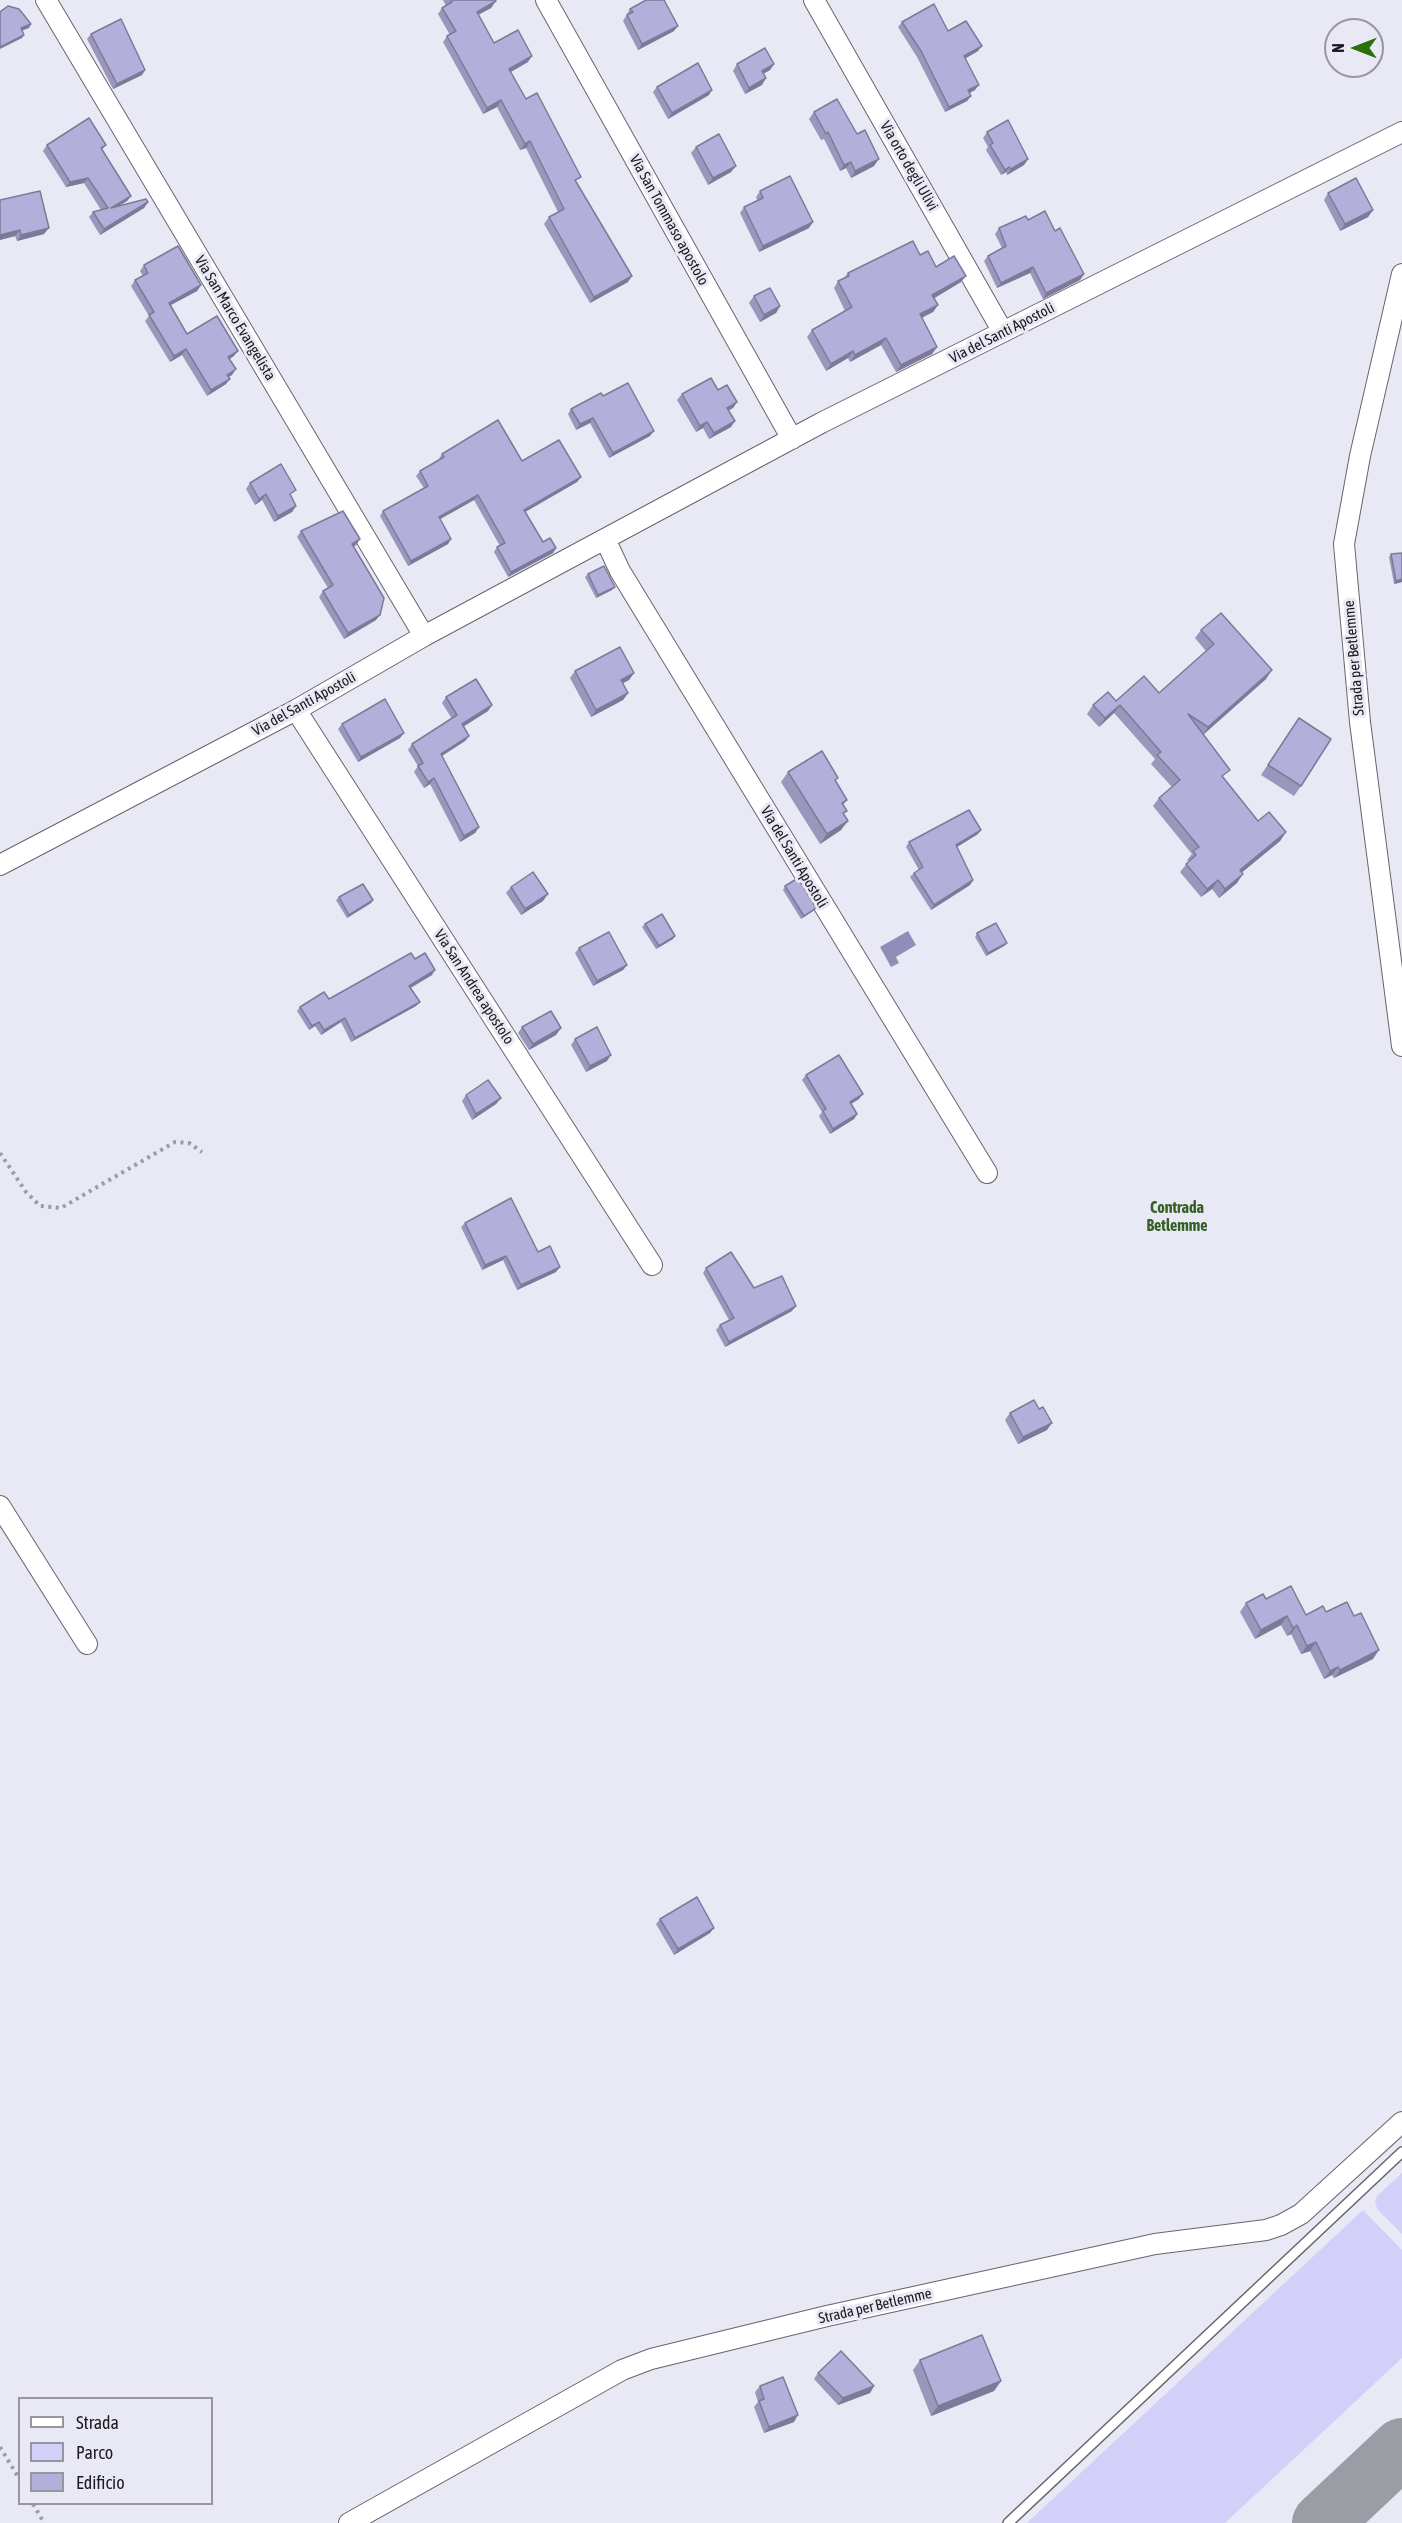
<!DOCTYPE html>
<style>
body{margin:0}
#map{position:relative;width:1402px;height:2523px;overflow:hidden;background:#e9e9f5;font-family:"Asap Condensed",sans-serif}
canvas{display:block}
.legend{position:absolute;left:18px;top:2397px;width:195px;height:108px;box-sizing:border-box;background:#e9e9f5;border:2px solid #97969f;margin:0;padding:8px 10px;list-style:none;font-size:18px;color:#1b1a1e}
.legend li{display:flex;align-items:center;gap:12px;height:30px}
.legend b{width:30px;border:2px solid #97969f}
.north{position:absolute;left:1324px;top:18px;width:60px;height:60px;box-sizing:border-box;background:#e9e9f5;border:2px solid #97969f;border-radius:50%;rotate:270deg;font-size:16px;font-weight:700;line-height:24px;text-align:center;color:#1b1a1e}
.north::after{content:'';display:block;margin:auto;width:21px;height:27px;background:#2c700c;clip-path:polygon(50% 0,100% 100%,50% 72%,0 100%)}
</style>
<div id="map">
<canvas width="1402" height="2523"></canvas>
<ul class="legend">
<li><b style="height:8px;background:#fff"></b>Strada</li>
<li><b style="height:16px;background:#d2cff9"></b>Parco</li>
<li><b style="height:16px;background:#b3afdb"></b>Edificio</li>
</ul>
<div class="north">N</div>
</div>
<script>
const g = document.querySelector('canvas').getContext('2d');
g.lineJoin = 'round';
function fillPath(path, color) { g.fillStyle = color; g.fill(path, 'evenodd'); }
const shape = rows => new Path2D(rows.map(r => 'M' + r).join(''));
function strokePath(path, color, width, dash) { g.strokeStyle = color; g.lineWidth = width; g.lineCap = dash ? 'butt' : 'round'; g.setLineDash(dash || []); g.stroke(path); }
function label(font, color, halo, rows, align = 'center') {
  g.font = font + ' "Asap Condensed",sans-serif'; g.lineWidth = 6; g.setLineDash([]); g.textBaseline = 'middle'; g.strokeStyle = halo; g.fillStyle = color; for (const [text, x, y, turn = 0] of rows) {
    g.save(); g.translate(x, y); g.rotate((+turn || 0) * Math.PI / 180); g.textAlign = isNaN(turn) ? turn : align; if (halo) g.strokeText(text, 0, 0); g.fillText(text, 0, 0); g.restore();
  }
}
const green = shape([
 [1402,2173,1402,2234,1378,2210,1375,2203,1377,2196],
 [1363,2210,1402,2250,1402,2358,1225,2523,1027,2523]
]);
const water = shape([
 [908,931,916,945,896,957,899,963,891,967,880,947]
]);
const taxiway = shape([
 [1322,2523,1402,2448]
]);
const path = shape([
 [0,1153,26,1192,40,1206,61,1208,175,1142,189,1143,202,1152],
 [0,2447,20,2480],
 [33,2504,44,2523]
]);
const lane = shape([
 [1008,2523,1402,2152]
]);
const street = shape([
 [46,0,424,636],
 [546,0,792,439],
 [814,0,1003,332],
 [1402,274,1360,456,1344,544,1360,722,1402,1046],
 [605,539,620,571,987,1173],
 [296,710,652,1265],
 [0,865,296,710,424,636,821,423,1402,132],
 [0,1506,87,1644],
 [349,2523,622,2370,651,2359,827,2316,1155,2244,1266,2230,1281,2225,1301,2214,1402,2122]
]);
const wall = shape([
 [443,0,495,0,491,8,478,15,494,43,528,62,511,72,526,99,577,183,628,282,590,303,544,224,549,217,558,212,526,148,520,150,497,107,483,114,443,42,447,36,450,35,438,14,442,8,446,6],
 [630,9,674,31,638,50,623,21],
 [902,22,948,31,978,51,966,58,975,90,969,93,971,96,967,101,945,112,917,57,898,27],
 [91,34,145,70,142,75,113,89,87,39],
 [737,64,774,64,770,70,763,74,762,85,745,94,733,71],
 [657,87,709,95,668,119,653,92],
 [814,112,874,166,851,178,846,168,840,171,824,139,821,140,809,119],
 [987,132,1028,159,1024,165,1007,175,1006,172,1001,175,986,150,988,147,983,138],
 [47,145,106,145,102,150,131,196,127,201,119,206,148,202,144,208,100,235,89,217,93,212,101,210,84,183,66,187,43,151],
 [696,147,731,172,708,185,691,153],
 [760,191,809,228,759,252,740,213,744,207,757,200,756,197],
 [1328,193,1373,210,1368,217,1340,231,1324,200],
 [0,200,44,234,17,241,15,236,0,240],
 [1028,220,1055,231,1084,274,1080,280,1043,299,1030,273,997,288,984,261,988,256,1002,248,995,234,999,228],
 [920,255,936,267,961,282,934,298,938,305,933,312,922,317,937,347,932,354,896,372,881,345,850,362,848,358,826,371,807,337,812,330,845,311,834,288,838,281,843,279,848,273],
 [144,265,201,285,197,291,171,305,187,334,234,356,230,359,232,375,229,377,226,384,207,396,182,355,170,362,145,321,149,316,131,286,135,280,143,276,140,271],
 [754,296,780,306,776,313,760,322,749,303],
 [718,390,737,402,733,408,729,410,731,427,709,439,703,428,696,432,677,400,682,394],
 [603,396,650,436,609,458,590,423,576,430,568,414,571,409],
 [442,454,522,461,581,477,577,482,525,512,543,542,556,548,553,553,508,577,494,552,497,547,500,546,474,500,440,519,451,539,448,544,408,566,380,516,383,511,424,488,416,476,420,471,439,460,439,459],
 [250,483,296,506,292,512,274,522,262,500,255,505,246,489],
 [301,531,360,539,356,545,354,546,376,620,344,639,319,597,323,591,328,588,297,537],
 [1402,553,1402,582,1394,584,1389,557,1391,554],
 [588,574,612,590,596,598,585,577],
 [1201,630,1266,679,1203,734,1223,778,1258,821,1286,832,1280,841,1241,873,1237,883,1219,898,1212,889,1201,897,1180,872,1189,861,1187,860,1192,854,1153,806,1159,798,1172,787,1151,764,1155,759,1114,713,1099,727,1087,714,1093,705,1159,693,1206,651,1195,638],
 [575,671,634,673,629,680,623,683,628,693,623,700,591,717,570,678],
 [446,697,492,705,488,711,464,726,469,736,465,741,442,756,479,827,475,833,460,842,430,784,424,788,414,772,418,766,408,750,412,744,452,719,442,703],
 [1299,718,1301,786,1294,796,1261,775],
 [342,724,400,738,358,762,338,729],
 [788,772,836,781,847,800,843,805,844,814,841,830,820,844,781,782],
 [978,834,957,847,973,880,970,885,931,910,910,877,914,873,919,870,906,847,909,842],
 [785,886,816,908,813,911,801,919,783,890],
 [511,887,543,901,521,915,506,893],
 [339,897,373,900,371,903,347,918,336,900],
 [645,924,675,936,673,939,656,949,642,927],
 [977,933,1007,943,1004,946,986,956,975,937],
 [579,948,627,965,623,970,593,986,575,953],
 [415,959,432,975,411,988,420,1002,416,1006,351,1042,341,1022,321,1035,315,1026,309,1030,297,1011,300,1007,329,999],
 [522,1027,561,1028,556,1035,529,1050,518,1033],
 [575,1039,607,1061,586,1072,571,1045],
 [806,1075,859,1099,851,1104,857,1114,854,1119,830,1134,819,1116,822,1112,802,1080],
 [466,1095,501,1098,496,1104,472,1120,462,1101],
 [465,1223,538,1252,556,1272,517,1290,503,1260,482,1270,461,1227],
 [706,1268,754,1288,792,1311,725,1347,716,1330,720,1325,729,1320,703,1273],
 [1010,1413,1047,1430,1018,1444,1005,1420],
 [1266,1599,1306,1615,1326,1612,1373,1659,1334,1678,1332,1675,1324,1679,1310,1651,1301,1654,1291,1634,1287,1636,1281,1625,1255,1639,1240,1612,1246,1603],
 [660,1919,710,1933,674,1955,656,1924],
 [920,2360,1001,2381,994,2391,931,2416,913,2370],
 [818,2373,874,2386,870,2393,838,2405,814,2379],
 [760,2386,794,2422,764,2433,754,2407,758,2402,755,2392]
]);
const shadedWall = shape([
 [496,1,491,8,472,18,477,12],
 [31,24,29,28,19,32,21,28],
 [678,26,674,31,638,50,642,44],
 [24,35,22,38,0,49,0,47],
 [982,46,978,51,961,61,964,56],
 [532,56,528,62,505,75,509,69],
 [774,64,770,70,758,77,762,71],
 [145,70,142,75,113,89,117,84],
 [766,78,762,85,745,94,749,88],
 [979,85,975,90,964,96,968,90],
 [712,90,709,95,668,119,672,113],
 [971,96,967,101,945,112,949,107],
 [501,100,497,107,483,114,487,108],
 [530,141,526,148,520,150,525,144],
 [879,159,874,166,851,178,855,171],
 [1028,159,1024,165,1007,175,1011,169],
 [851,162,846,168,840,171,844,165],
 [736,166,731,172,708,185,713,178],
 [1009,167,1006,172,1001,175,1005,170],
 [88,178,84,183,66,187,70,182],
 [131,196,127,201,107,213,111,208],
 [148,202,144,208,100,235,104,229],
 [1373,210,1368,217,1340,231,1345,224],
 [813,222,809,228,759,252,763,246],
 [49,228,44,234,17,241,21,235],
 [20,230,15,236,0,240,0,235],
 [1033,267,1030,273,997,288,1001,283],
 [1084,274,1080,280,1043,299,1046,293],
 [632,276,628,282,590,303,594,297],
 [966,276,961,282,928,302,932,295],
 [201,285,197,291,165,308,169,303],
 [938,305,933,312,916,321,920,314],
 [780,306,776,313,760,322,764,315],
 [886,338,881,345,850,362,855,355],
 [937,347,932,354,896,372,901,365],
 [186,349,182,355,170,362,174,356],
 [238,351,234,356,224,362,228,357],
 [853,351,848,358,826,371,831,364],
 [236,369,232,375,223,380,227,375],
 [230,379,226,384,207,396,211,390],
 [737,402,733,408,723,414,727,408],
 [593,418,590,423,576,430,580,424],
 [735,421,731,427,709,439,714,433],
 [707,422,703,428,696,432,700,426],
 [654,431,650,436,609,458,613,453],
 [581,477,577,482,520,515,524,510],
 [266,494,262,500,255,505,259,499],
 [478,495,474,500,435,522,439,517],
 [296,506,292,512,274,522,278,516],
 [360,539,356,545,348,550,352,544],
 [451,539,448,544,408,566,411,561],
 [556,548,553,553,508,577,511,572],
 [1402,579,1402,582,1394,584,1396,581],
 [615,587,612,590,596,598,598,595],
 [380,615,376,620,344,639,348,633],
 [1272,670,1266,679,1202,736,1208,727],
 [634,673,629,680,616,687,621,680],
 [628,693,623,700,591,717,596,710],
 [492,705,488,711,458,730,462,724],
 [1120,705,1114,713,1099,727,1105,718],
 [404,733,400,738,358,762,361,757],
 [469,736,465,741,437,759,441,754],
 [434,778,430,784,424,788,428,782],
 [848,821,841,830,820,844,827,834],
 [479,827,475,833,460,842,464,836],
 [981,830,978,834,952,850,956,845],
 [1286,832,1280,841,1234,879,1240,870],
 [1243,874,1237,883,1219,898,1225,889],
 [973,880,970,885,931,910,934,905],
 [1218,880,1212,889,1201,897,1207,889],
 [548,894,543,901,521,915,525,909],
 [373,900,371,903,347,918,349,915],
 [816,908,813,911,801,919,804,916],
 [675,936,673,939,656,949,659,946],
 [1007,943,1004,946,986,956,988,953],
 [627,965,623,970,593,986,597,981],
 [435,970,432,975,406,990,409,986],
 [420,1002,416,1006,351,1042,355,1038],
 [345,1018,341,1022,321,1035,324,1030],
 [319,1022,315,1026,309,1030,312,1026],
 [561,1028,556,1035,529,1050,533,1044],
 [611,1055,607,1061,586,1072,590,1066],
 [863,1094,859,1099,846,1107,850,1102],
 [501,1098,496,1104,472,1120,476,1114],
 [857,1114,854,1119,830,1134,833,1129],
 [506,1256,503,1260,482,1270,485,1265],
 [560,1267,556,1272,517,1290,521,1285],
 [796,1306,792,1311,725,1347,729,1342],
 [1052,1423,1047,1430,1018,1444,1023,1437],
 [1287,1616,1281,1625,1255,1639,1261,1630],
 [1297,1625,1291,1634,1287,1636,1293,1628],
 [1316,1642,1310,1651,1301,1654,1307,1646],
 [1379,1650,1373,1659,1334,1678,1340,1670],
 [1338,1667,1332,1675,1324,1679,1330,1671],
 [714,1928,710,1933,674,1955,678,1949],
 [1001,2381,994,2391,931,2416,938,2406],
 [874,2386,870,2393,838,2405,843,2398],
 [798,2415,794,2422,764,2433,769,2427]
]);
const building = shape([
 [451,0,495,0,496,1,477,12,494,43,518,30,532,56,509,69,526,99,537,93,581,177,575,180,632,276,594,297,549,217,564,209,530,141,525,144,501,100,487,108,447,36,456,31,442,8,452,2,451,0],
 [646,0,664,0,678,26,642,44,627,15,633,12,630,9,646,0],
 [934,4,948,31,966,21,982,46,964,56,979,85,968,90,971,96,949,107,921,51,902,22,934,4],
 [8,6,19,9,31,24,21,28,24,35,0,47,0,12,8,6],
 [121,19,145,70,117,84,91,34,121,19],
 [765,48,774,64,762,71,766,78,749,88,737,64,765,48],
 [698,63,712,90,672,113,657,87,698,63],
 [837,99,857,134,865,130,879,159,855,171,851,162,844,165,828,132,826,134,814,112,837,99],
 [89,118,106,145,101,148,131,196,111,208,146,199,148,202,104,229,93,212,108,208,88,178,70,182,47,145,89,118],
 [1008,120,1028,159,1011,169,1009,167,1005,170,990,145,993,143,987,132,1008,120],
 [719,134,736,166,713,178,696,147,719,134],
 [790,176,813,222,763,246,744,207,763,198,760,191,790,176],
 [1356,178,1373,210,1345,224,1328,193,1356,178],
 [40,191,49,228,21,235,20,230,0,235,0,200,40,191],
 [1045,211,1055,231,1060,228,1084,274,1046,293,1033,267,1001,283,988,256,1006,246,999,228,1026,216,1028,220,1045,211],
 [913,241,920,255,928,251,936,267,954,256,966,276,932,295,938,305,920,314,937,347,901,365,886,338,855,355,853,351,831,364,812,330,852,307,838,281,849,276,848,273,913,241],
 [178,246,201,285,169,303,187,334,217,316,238,351,228,357,236,369,227,375,230,379,211,390,186,349,174,356,149,315,154,312,135,280,148,273,144,265,178,246],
 [770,288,780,306,764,315,754,296,770,288],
 [711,378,718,390,727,385,737,402,727,408,735,421,714,433,707,422,700,426,682,394,711,378],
 [628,383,654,431,613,453,593,418,580,424,571,409,601,393,603,396,628,383],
 [498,420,522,461,559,440,581,477,524,510,543,542,550,538,556,548,511,572,497,547,505,543,478,495,439,517,451,539,411,561,383,511,428,486,420,471,444,457,442,454,498,420],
 [281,464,296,490,290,494,296,506,278,516,266,494,259,499,250,483,281,464],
 [343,511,360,539,352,544,384,598,380,615,348,633,323,591,333,585,301,531,343,511],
 [1402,553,1402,579,1396,581,1391,554,1402,553],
 [604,566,615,587,598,595,588,574,604,566],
 [1221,613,1272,670,1208,727,1188,714,1230,770,1222,776,1258,821,1269,812,1286,832,1240,870,1243,874,1225,889,1218,880,1207,889,1186,864,1196,855,1193,851,1199,847,1159,798,1180,780,1157,755,1161,752,1120,705,1105,718,1093,705,1108,692,1116,701,1144,676,1159,693,1214,644,1201,630,1221,613],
 [620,647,634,673,621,680,628,693,596,710,575,671,620,647],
 [476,679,492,705,462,724,469,736,441,754,479,827,464,836,434,778,428,782,418,766,423,763,412,744,457,715,446,697,476,679],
 [385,699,404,733,361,757,342,724,385,699],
 [1299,718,1331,739,1301,786,1268,765,1299,718],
 [822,751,838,778,835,780,847,800,842,803,847,811,843,813,848,821,827,834,788,772,822,751],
 [969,810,981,830,956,845,973,880,934,905,914,873,923,867,909,842,969,810],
 [533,872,548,894,525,909,511,887,533,872],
 [798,878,816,908,804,916,785,886,798,878],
 [363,884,373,900,349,915,339,897,363,884],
 [662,914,675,936,659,946,645,924,662,914],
 [996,923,1007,943,988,953,977,933,996,923],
 [609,932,627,965,597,981,579,948,609,932],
 [411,953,415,959,425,953,435,970,409,986,420,1002,355,1038,345,1018,324,1030,319,1022,312,1026,300,1007,324,992,329,999,411,953],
 [551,1011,561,1028,533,1044,522,1027,551,1011],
 [597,1027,611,1055,590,1066,575,1039,597,1027],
 [839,1055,863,1094,850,1102,857,1114,833,1129,823,1111,826,1109,806,1075,839,1055],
 [488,1080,501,1098,476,1114,466,1095,488,1080],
 [511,1198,538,1252,550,1246,560,1267,521,1285,506,1256,485,1265,465,1223,511,1198],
 [731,1252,754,1288,782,1276,796,1306,729,1342,720,1325,734,1318,706,1268,731,1252],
 [1034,1400,1039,1409,1043,1407,1052,1423,1023,1437,1010,1413,1034,1400],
 [1291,1586,1306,1615,1323,1606,1326,1612,1347,1602,1354,1616,1361,1613,1379,1650,1340,1670,1338,1667,1330,1671,1316,1642,1307,1646,1297,1625,1293,1628,1287,1616,1261,1630,1246,1603,1263,1594,1266,1599,1291,1586],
 [697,1897,714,1928,678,1949,660,1919,697,1897],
 [982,2335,1001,2381,938,2406,920,2360,982,2335],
 [841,2351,874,2386,843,2398,818,2373,841,2351],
 [783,2377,798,2415,769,2427,759,2401,764,2399,760,2386,783,2377]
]);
const streetNames = [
 ["Via orto degli Ulivi",909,166,60],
 ["Via San Tommaso apostolo",669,220,61],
 ["Via San Marco Evangelista",235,318,59],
 ["Via del Santi Apostoli",1002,333,-27],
 ["Strada per Betlemme",1354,658,-95],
 ["Via del Santi Apostoli",304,704,-29],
 ["Via del Santi Apostoli",794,857,59],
 ["Via San Andrea apostolo",474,987,57],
 ["Strada per Betlemme",875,2306,-13]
];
const neighbourhoodNames = [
 ["Contrada",1177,1208],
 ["Betlemme",1177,1226]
];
fillPath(green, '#d2cff9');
fillPath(water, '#918db8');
strokePath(taxiway, '#9c9ca5', 60);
strokePath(lane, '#66656f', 12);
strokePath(street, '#66656f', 22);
strokePath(path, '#9b9ba4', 4, [3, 4.5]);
strokePath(lane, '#fff', 9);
strokePath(street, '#fff', 20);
fillPath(wall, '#9a96bc');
fillPath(shadedWall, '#7d7a99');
fillPath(building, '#b3afdb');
strokePath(building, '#7d7a99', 1.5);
label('15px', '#1b1a1e', '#e9e9f5', streetNames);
label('bold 16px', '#356026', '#e9e9f5', neighbourhoodNames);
</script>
